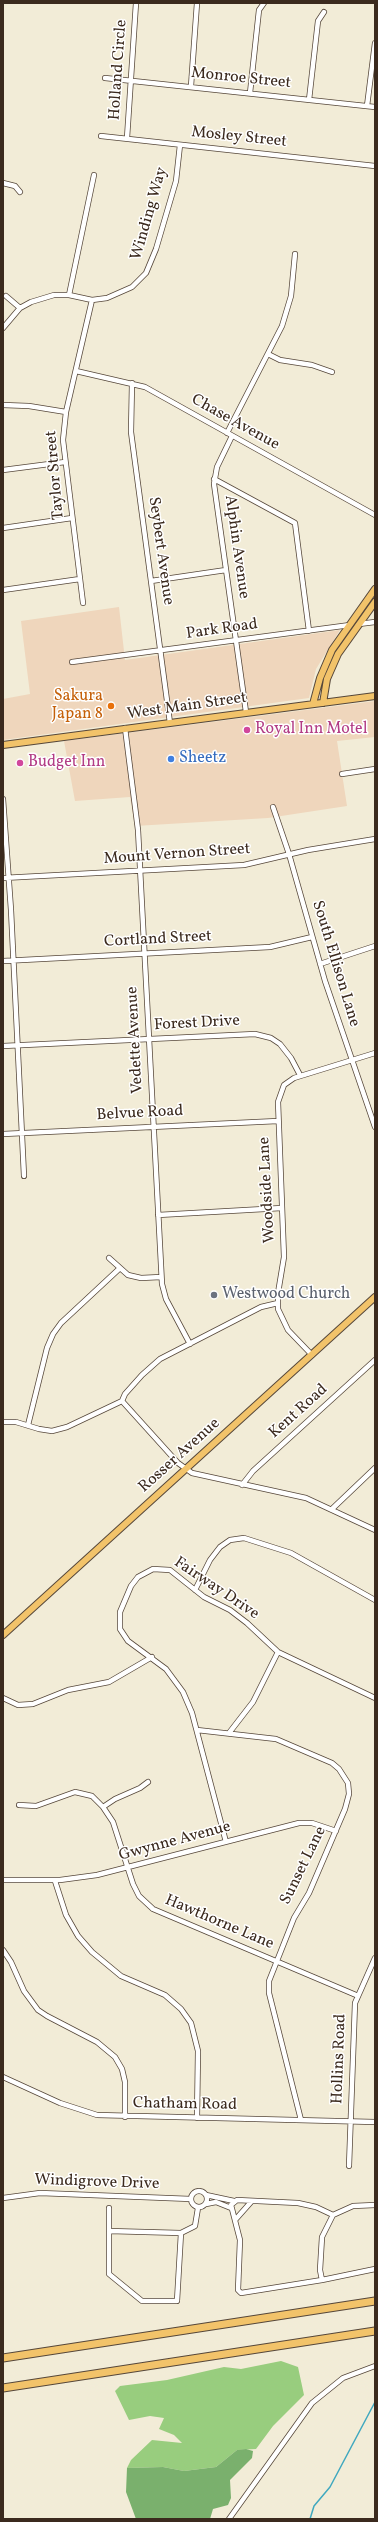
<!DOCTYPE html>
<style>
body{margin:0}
#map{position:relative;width:378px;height:2522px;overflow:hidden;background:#f2ecd7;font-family:Vollkorn,serif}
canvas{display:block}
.frame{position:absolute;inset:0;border:4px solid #3b2a1e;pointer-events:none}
</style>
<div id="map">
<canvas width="378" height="2522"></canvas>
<div class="frame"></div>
</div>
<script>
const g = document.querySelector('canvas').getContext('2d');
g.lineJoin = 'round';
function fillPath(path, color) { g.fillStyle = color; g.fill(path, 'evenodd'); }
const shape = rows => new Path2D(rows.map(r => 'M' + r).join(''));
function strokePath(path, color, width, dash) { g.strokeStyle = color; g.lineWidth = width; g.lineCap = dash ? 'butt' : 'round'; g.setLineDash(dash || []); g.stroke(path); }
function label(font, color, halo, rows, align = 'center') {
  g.font = font + ' Vollkorn,serif'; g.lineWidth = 3; g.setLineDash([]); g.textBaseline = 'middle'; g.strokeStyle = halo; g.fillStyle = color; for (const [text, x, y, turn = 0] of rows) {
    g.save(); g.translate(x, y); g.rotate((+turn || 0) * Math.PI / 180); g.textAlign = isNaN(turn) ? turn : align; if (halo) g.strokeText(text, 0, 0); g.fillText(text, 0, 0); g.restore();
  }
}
const built = shape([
 [119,607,125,660,340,630,316,669,309,698,3,740,3,699,30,694,21,621],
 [375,701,375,737,337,741,347,806,268,818,135,826,130,797,75,801,64,741]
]);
const green = shape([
 [281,2361,298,2367,304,2395,273,2426,256,2449,237,2450,216,2467,184,2471,163,2467,127,2468,131,2460,152,2440,182,2443,174,2435,159,2429,164,2418,150,2416,129,2420,115,2391,120,2386,167,2380,224,2367,241,2369]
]);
const forest = shape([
 [246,2449,253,2451,252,2458,230,2480,231,2498,228,2505,213,2509,210,2519,136,2519,126,2492,127,2468,163,2467,184,2471,216,2467,237,2450]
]);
const stream = shape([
 [310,2519,314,2506,330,2487,375,2402]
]);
const minor = shape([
 [105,78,375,107],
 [191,86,197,3],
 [250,93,259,10,264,3],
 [309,100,318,21,324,12],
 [367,106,375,43],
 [101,136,375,166],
 [127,138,136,3],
 [3,183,15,186,20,192],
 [69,295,94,175],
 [6,296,20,308],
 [3,328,20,308,31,302,54,295,69,295,92,300,107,298,132,287,146,273,156,249,176,181,180,145],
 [268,354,280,360,312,365,332,372],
 [76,371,145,387,375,515],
 [132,383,131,432,170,723],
 [3,405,29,406,66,412],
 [227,433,282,326,291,296,295,254],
 [232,436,217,467,214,484,246,712],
 [3,470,65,462],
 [214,479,295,523,309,631],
 [3,528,72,518],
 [151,581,226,570],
 [3,590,80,579],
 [83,603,63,440,66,412,92,300],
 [359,624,375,622],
 [72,662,350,625],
 [125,728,138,830,162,1284,166,1299,190,1344],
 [342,774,375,769],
 [3,799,11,910,24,1176],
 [273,807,289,854,325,981,375,1127],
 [3,878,244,865,308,850,375,839],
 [3,961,270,947,312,937],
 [320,964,375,946],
 [3,1046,255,1034,271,1038,280,1044,291,1058,300,1075],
 [3,1134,278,1121],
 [158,1215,282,1208],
 [109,1258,128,1275,141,1278,161,1277],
 [312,1355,288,1330,278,1309,278,1293,284,1257,278,1102,284,1085,294,1078,375,1053],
 [122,1401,178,1463,192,1473,306,1498,375,1530],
 [122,1401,125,1394,142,1375,160,1359,261,1307,278,1303],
 [3,1422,16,1422,39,1429,52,1431,67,1427,122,1401],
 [28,1425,47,1348,53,1334,61,1323,119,1269],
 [242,1485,253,1471,375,1360],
 [332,1509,375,1468],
 [195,1590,210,1560,220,1547,230,1540,244,1538,291,1553,375,1600],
 [3,1698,18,1705,33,1704,68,1690,109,1682,152,1657],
 [197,1730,276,1739,332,1763,339,1769,348,1783,349,1794,345,1809,309,1893,294,1918,269,1981,269,1993,301,2120],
 [229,1733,253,1702,278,1652],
 [19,1805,36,1806,75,1792,92,1796,103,1807,113,1822,133,1884,139,1896,153,1909,356,1995],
 [103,1807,115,1799,140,1788,148,1782],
 [226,1842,192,1713,183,1692,166,1669,128,1641,120,1629,120,1612,131,1586,138,1577,153,1569,170,1570,204,1597,230,1610,247,1623,278,1652,375,1698],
 [3,1880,60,1880,97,1875,299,1823,312,1823,336,1831],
 [55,1881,66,1915,78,1936,92,1952,121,1976,165,1995,181,2009,191,2023,198,2051,197,2118],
 [3,1950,11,1962,24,1991,38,2010,47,2016,97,2042,115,2057,122,2069,125,2082,125,2117],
 [3,2077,60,2103,97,2115,375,2122],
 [349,2166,355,2003,375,1958],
 '191 2199a8 8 0 1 1 16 0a8 8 0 1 1-16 0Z',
 [206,2195,234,2201],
 [3,2198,40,2193,191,2199],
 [206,2204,216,2202,231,2208],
 [375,2205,353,2206,333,2215,322,2237,320,2270,322,2280,375,2269],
 [109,2208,109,2274,142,2301,177,2301,181,2233],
 [235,2220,251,2202],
 [109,2231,181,2233,195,2226,198,2208],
 [322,2280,241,2293,238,2290,240,2240,231,2205,237,2200,298,2203,316,2207,333,2215],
 [229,2519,312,2403,343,2378,375,2366]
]);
const major = shape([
 [323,703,327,679,338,654,375,602],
 [313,704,320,678,332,650,375,589],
 [3,745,375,696],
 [3,1635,375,1297]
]);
const highway = shape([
 [3,2358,375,2301],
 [3,2388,375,2331]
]);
const markers = [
 [111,706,4,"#e8710a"],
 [247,730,4,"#d1479c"],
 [171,759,4,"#3f7fe0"],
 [20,763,4,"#d1479c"],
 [214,1295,4,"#6b7280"]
];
const streetNames = [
 ["Holland Circle",119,70,-86],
 ["Monroe Street",241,79,6],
 ["Mosley Street",239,138,6],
 ["Winding Way",150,214,-74],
 ["Chase Avenue",235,423,29],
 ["Taylor Street",56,475,-95],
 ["Alphin Avenue",236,547,82],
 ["Seybert Avenue",160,551,82],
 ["Park Road",222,630,-8],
 ["West Main Street",187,707,-8],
 ["Mount Vernon Street",177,855,-4],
 ["Cortland Street",158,940,-3],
 ["South Ellison Lane",335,964,73],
 ["Forest Drive",197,1024,-3],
 ["Vedette Avenue",136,1040,-93],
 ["Belvue Road",140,1114,-3],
 ["Woodside Lane",268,1190,-93],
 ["Kent Road",299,1412,-42],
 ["Rosser Avenue",180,1456,-42],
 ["Fairway Drive",216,1589,34],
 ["Gwynne Avenue",175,1842,-15],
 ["Sunset Lane",304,1866,-64],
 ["Hawthorne Lane",219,1923,23],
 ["Hollins Road",340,2059,-88],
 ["Chatham Road",185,2105,1],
 ["Windigrove Drive",97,2183,2]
];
const foodNames = [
 ["Sakura",103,697],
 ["Japan 8",103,715]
];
const hotelNames = [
 ["Royal Inn Motel",255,730],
 ["Budget Inn",28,763]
];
const shopNames = [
 ["Sheetz",179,759]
];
const worshipNames = [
 ["Westwood Church",222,1295]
];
fillPath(built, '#efd6bc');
fillPath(green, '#98cd7e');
fillPath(forest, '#7ab06d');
strokePath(stream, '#3fa8bf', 1.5);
strokePath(minor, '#56473a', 6);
strokePath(major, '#56473a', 8);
strokePath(highway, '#56473a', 9);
strokePath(minor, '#fff', 4.5);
strokePath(major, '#f2c36a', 6);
strokePath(highway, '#f2c36a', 7);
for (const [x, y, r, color] of markers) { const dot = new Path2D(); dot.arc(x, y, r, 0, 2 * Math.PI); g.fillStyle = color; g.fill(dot); strokePath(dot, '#fff', 1.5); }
label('16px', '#3b2a1e', '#fff', streetNames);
label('16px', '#c56008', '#fff', foodNames, 'right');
label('16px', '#b23c85', '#fff', hotelNames, 'left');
label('16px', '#366cbe', '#fff', shopNames, 'left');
label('16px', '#5b616d', '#fff', worshipNames, 'left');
</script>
